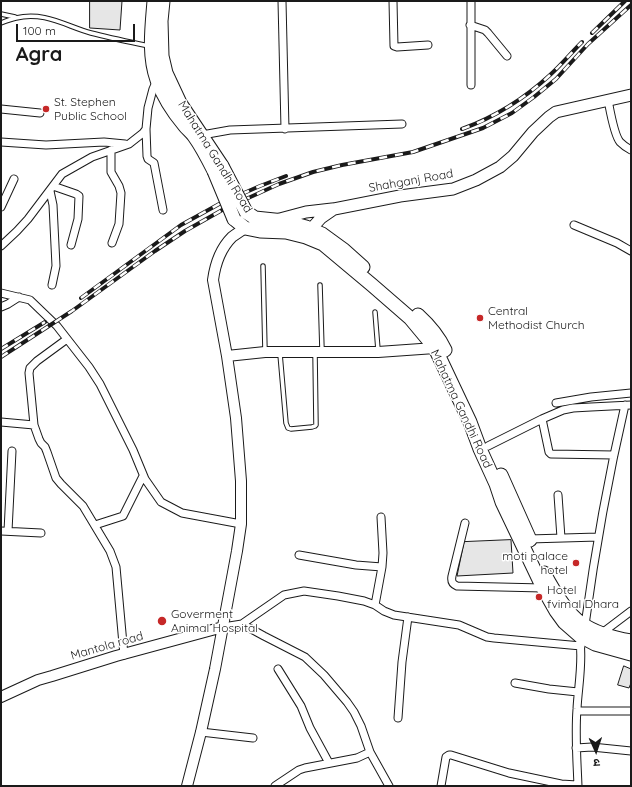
<!DOCTYPE html>
<html>
<head>
<meta charset="utf-8">
<style>
  body { margin:0 }
  #map { position:relative; width:632px; height:787px; overflow:hidden; background:#fff; font-family:Quicksand,"Noto Sans Devanagari",sans-serif }
  canvas { display:block }
  .frame { position:absolute; inset:0; border:2px solid #1a1a1a; pointer-events:none }
  .north { position:absolute; left:576px; top:731px; width:40px; height:40px; -webkit-text-stroke:3px #fff; paint-order:stroke; rotate:177deg; font-size:11px; font-weight:700; line-height:16px; text-align:center; color:#1a1a1a }
  .north::after { content:''; display:block; margin:auto; width:14px; height:18px; background:#1a1a1a; clip-path:polygon(50% 0,100% 100%,50% 72%,0 100%) }
  .scale { position:absolute; left:16px; top:24px; width:119px; height:18px; box-sizing:border-box; border:2px solid #1a1a1a; border-top:0; padding-left:5px; font-size:12px; line-height:14px; white-space:nowrap; color:#1a1a1a; -webkit-text-stroke:3px #fff; paint-order:stroke }
</style>
</head>
<body>
<div id="map">
<canvas width="632" height="787"></canvas>
<div class="frame"></div>
<div class="north">उ</div>
<div class="scale">100 m</div>
</div>
<script>
const c = document.querySelector('canvas').getContext('2d');
c.lineJoin = 'round';
function paint(path, color) { c.fillStyle = color; c.fill(path, 'evenodd'); }
function strokePath(path, color, width, dash) { c.strokeStyle = color; c.lineWidth = width; c.lineCap = dash ? 'butt' : 'round'; c.setLineDash(dash || []); c.stroke(path); }
function write(font, color, halo, rows, align = 'center') {
  c.font = font + ' Quicksand,sans-serif'; c.lineWidth = 3; c.setLineDash([]); c.textBaseline = 'middle'; c.strokeStyle = halo; c.fillStyle = color; for (const [text, x, y, turn = 0] of rows) {
    c.save(); c.translate(x, y); c.rotate((+turn || 0) * Math.PI / 180); c.textAlign = isNaN(turn) ? turn : align; if (halo) c.strokeText(text, 0, 0); c.fillText(text, 0, 0); c.restore();
  }
}
const building = new Path2D(`
  M90 1H122L120 30 90 28Z
  M511 540 513 573 457 576 464 542Z
  M624 666 631 669V683L629 688 618 685Z`);
paint(building, '#e6e6e6');
strokePath(building, '#1a1a1a', 1);
const lane = new Path2D(`
  M1 14 15 17
  M1 23C6 21 11 19 16 18 44 11 66 26 91 33 110 38 130 42 149 46
  M263 266 265 351
  M320 285 322 350
  M375 312 378 350
  M280 354 286 423 288 428 291 429 312 427 315 426 316 425 315 353`);
const street = new Path2D(`
  M282 1 285 129
  M393 1 394 46 397 47 428 45
  M471 1V85
  M470 25 485 30 488 33 507 56
  M608 100C610 110 614 135 620 142 623 145 627 148 631 150
  M1 109 40 113
  M146 129 147 156 148 159 154 163 163 210
  M202 135 230 130 402 124
  M1 142 46 145 104 142 125 144
  M111 150V172L119 186 121 193 119 224 112 243
  M53 186 76 194 79 196 78 219 71 245
  M50 191 53 205 56 266 52 285
  M1 207 14 179
  M574 225 617 243 631 251
  M1 246 17 231 28 219 62 174 92 157 129 144 143 133 146 129 148 108 153 89 157 80
  M1 293 30 300 57 326 89 367 100 384 133 450 145 479 161 502 182 513 241 524
  M1 307 8 304 19 297
  M67 339 37 361 30 368 29 373 34 425 39 439 41 443 45 447 47 452 56 478 61 484 83 506 110 551 116 567 124 655
  M556 403 591 397 631 393
  M542 419 549 452 551 454 614 455
  M1 422 34 425
  M488 446 542 419 563 410 573 408 591 407 631 405
  M558 495 561 538
  M465 523 452 576C451 581 452 584 457 586L543 588
  M95 525 123 516 143 476
  M1 531 41 533
  M8 531 12 451
  M529 539 598 537
  M299 555 356 565 382 567
  M375 605 382 567 383 553 381 517
  M242 624 264 636 305 657 324 675 347 702 354 712 361 726 370 752 389 786
  M585 625C595 551 608 478 625 405
  M223 627 242 624 284 595 304 591 338 596 364 601 375 605 384 611 394 615 459 625 487 637 494 638 581 646
  M602 633 631 611
  M278 669 301 706 310 728 329 763
  M515 683 549 689 578 692
  M577 711H631
  M398 718 402 662 408 617
  M201 732 253 738
  M576 748 592 747 631 751
  M561 784 577 785
  M275 786 299 770 305 768 357 758 370 752
  M441 786 446 757 449 755H451L509 773 561 784V786
  M578 786C577 760 575 735 577 709 578 688 583 663 580 642`);
const secondary = new Path2D(`
  M227 356 265 352H378L435 348
  M1 697 38 680 52 676 116 656 223 627
  M187 786 201 732 215 669 237 551 241 524V481L236 418 227 356 213 280C215 265 221 248 232 237 236 234 241 231 245 228`);
const primary = new Path2D(`
  M276 220 306 212 332 209
  M307 235 311 229 321 218 334 209 400 196 453 189 476 180 500 167 513 156 533 132 549 117 556 112 631 95`);
const highway = new Path2D(`
  M154 1C152 27 148 55 157 80 163 96 173 112 184 125 187 129 191 132 194 136 202 147 208 159 214 171
  M163 1 161 21 162 56 166 73 180 103 222 166
  M246 212 255 218 284 221 306 227 322 234 344 250 363 267
  M234 219 245 228 260 231 286 232 306 237 323 244 372 285 410 318 435 348 470 422 480 449 496 484 502 502 543 588 556 611 564 622 580 636 595 644 631 654
  M418 315C429 325 439 337 445 350
  M501 475 530 540
  M544 573C552 588 567 613 581 623 595 633 614 638 631 641`);
strokePath(lane, '#1a1a1a', 5.5);
strokePath(street, '#1a1a1a', 9);
strokePath(secondary, '#1a1a1a', 12);
strokePath(primary, '#1a1a1a', 13);
strokePath(highway, '#1a1a1a', 15);
strokePath(lane, '#fff', 3.5);
strokePath(street, '#fff', 7);
strokePath(secondary, '#fff', 10);
strokePath(primary, '#fff', 11);
strokePath(highway, '#fff', 13);
const rail = new Path2D(`
  M592 33 625 1
  M462 129C495 117 524 99 550 75 561 65 571 53 582 42
  M81 298 181 225 221 203 260 186 286 176
  M1 349 45 322
  M1 357 72 311 155 251 185 231 224 209 279 184 313 172 342 165 413 152 483 128 512 113 534 97 556 79 588 44 631 5`);
strokePath(rail, '#1a1a1a', 4);
strokePath(rail, '#fff', 2.5, [8]);
const highwayBridge = new Path2D(`
  M222 166 246 212
  M214 171 234 219`);
strokePath(highwayBridge, '#1a1a1a', 15, []);
strokePath(highwayBridge, '#fff', 13);
for (const [x, y, r, color] of [
  [46,109,4,"#c62828"],
  [480,318,4,"#c62828"],
  [576,563,4,"#c62828"],
  [539,597,4,"#c62828"],
  [162,621,5,"#c62828"]
]) { const dot = new Path2D(); dot.arc(x, y, r, 0, 2 * Math.PI); c.fillStyle = color; c.fill(dot); strokePath(dot, '#fff', 1.5); }
write('12px', '#1a1a1a', '#fff', [
  ["St. Stephen",54,102],
  ["Public School",54,116],
  ["Central",488,311],
  ["Methodist Church",488,325],
  ["moti palace",568,556,"right"],
  ["hotel",568,570,"right"],
  ["Hotel",547,590],
  ["fvimal Dhara",547,604],
  ["Goverment",171,614],
  ["Animal Hospital",171,628]
], 'left');
write('12px', '#1a1a1a', '#fff', [
  ["Mahatma Gandhi Road",215,157,58],
  ["Shahganj Road",411,181,-10],
  ["Mahatma Gandhi Road",461,409,65],
  ["Mantola road",107,646,-16]
]);
write('bold 20px', '#1a1a1a', '#fff', [
  ["Agra",39,55]
]);
</script>
</body>
</html>
